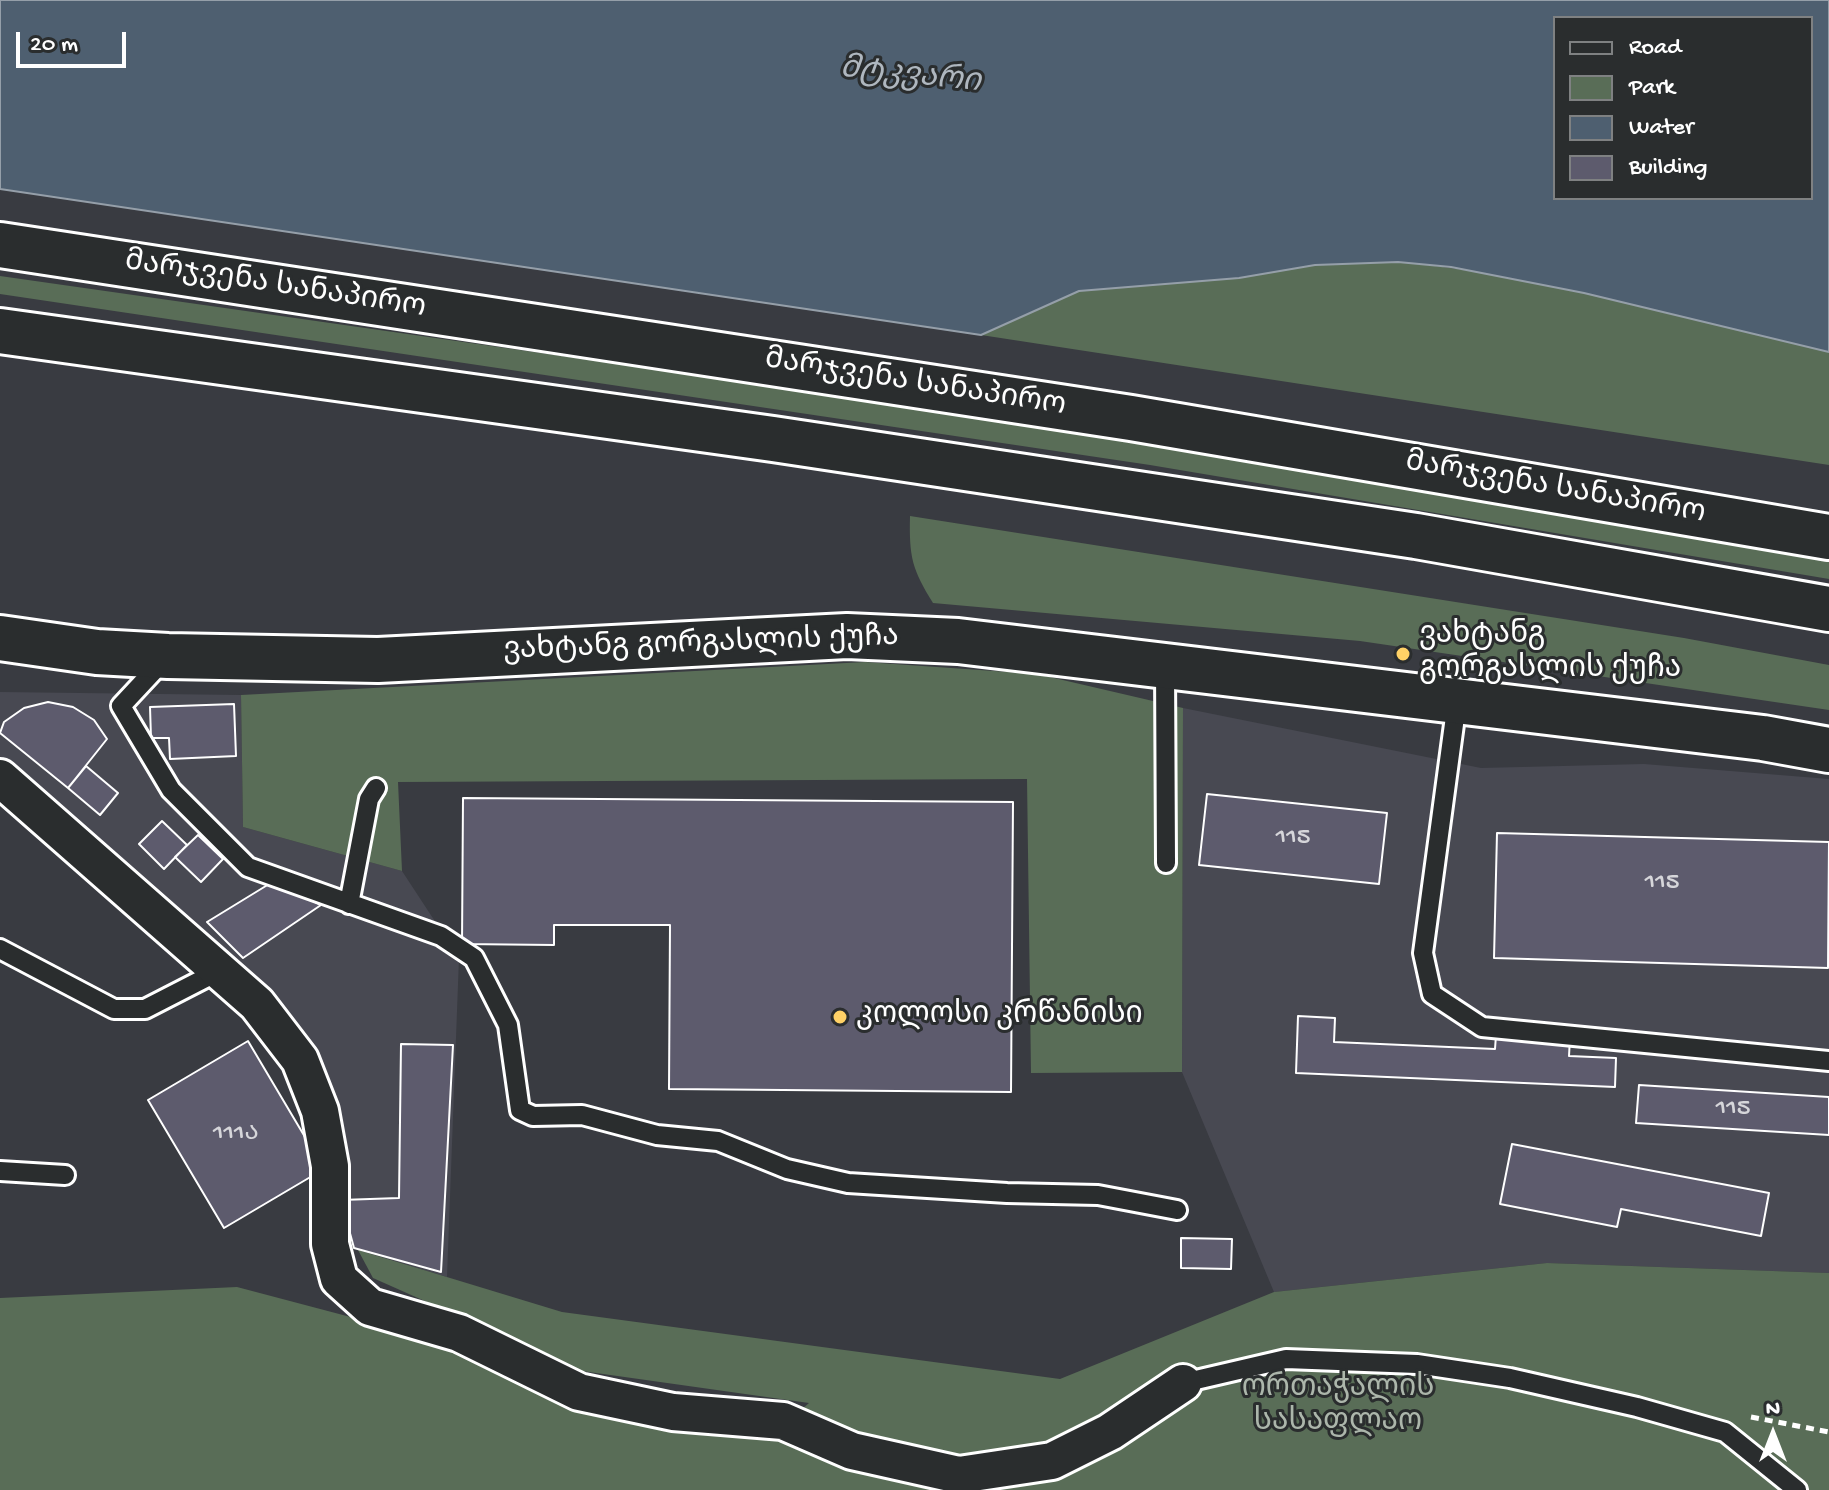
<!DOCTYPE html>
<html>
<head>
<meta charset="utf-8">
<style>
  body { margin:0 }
  #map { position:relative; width:1829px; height:1490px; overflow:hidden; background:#393b41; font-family:"Gochi Hand",sans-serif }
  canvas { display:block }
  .legend { position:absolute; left:1553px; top:16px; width:260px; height:184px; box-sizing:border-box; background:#2a2d2e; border:2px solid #7f8182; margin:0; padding:10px 14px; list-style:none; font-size:24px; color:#fff }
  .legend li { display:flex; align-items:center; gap:16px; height:40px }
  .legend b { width:40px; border:2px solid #7f8182 }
  .north { position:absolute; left:1733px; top:1394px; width:80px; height:80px; -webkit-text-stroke:6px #2a2d2e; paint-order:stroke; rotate:0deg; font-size:22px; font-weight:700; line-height:32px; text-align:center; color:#fff }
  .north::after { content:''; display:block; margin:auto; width:28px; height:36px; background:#fff; clip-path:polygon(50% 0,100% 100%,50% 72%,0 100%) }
  .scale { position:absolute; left:16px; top:32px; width:110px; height:36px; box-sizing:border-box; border:4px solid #fff; border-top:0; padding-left:10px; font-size:24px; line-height:28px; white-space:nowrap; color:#fff; -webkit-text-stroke:6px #2a2d2e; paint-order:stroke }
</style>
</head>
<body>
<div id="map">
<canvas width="1829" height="1490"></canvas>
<ul class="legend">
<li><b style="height:10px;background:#2a2d2e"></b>Road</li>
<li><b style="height:22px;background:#596d57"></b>Park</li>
<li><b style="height:22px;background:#4e5f70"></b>Water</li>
<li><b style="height:22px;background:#5d5b6d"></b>Building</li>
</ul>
<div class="north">N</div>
<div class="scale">20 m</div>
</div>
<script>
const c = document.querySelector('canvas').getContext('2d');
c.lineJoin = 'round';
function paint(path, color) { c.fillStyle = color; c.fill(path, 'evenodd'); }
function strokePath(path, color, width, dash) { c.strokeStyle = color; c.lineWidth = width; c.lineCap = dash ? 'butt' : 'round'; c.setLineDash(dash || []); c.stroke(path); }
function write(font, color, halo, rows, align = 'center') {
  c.font = font + ' "Gochi Hand","Noto Sans Georgian",sans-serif'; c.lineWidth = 6; c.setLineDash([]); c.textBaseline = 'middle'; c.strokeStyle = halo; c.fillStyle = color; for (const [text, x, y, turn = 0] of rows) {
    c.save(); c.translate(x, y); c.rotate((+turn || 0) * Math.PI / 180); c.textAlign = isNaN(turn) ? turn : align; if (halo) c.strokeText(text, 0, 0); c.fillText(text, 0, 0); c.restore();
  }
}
paint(new Path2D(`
  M0 692 241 695 243 827 402 871 459 958 447 1277 358 1250 345 1199 343 1143 324 1068 252 982 0 758Z
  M1183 708 1481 768 1644 764 1829 779V1273L1547 1263 1274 1292 1182 1072Z`), '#484952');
paint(new Path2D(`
  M1398 262C1544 275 1687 318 1829 352V465L981 335 1079 291 1239 278 1315 265Z
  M0 276 1152 440 1829 560V579L1150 465 0 294Z
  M910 516 1684 638 1829 665V710L1360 641 933 603C912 569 909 557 910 516Z
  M865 662 1037 674 1183 708 1182 1072 1031 1073 1027 779 398 782 402 871 243 827 241 695Z
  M358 1250 562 1312 1060 1379 1274 1292 1547 1263 1829 1273V1490H0V1298L237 1287 778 1430 809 1403 582 1371 373 1278Z`), '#596d57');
const water = new Path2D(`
  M0 0H1829V352L1584 293 1451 267 1398 262 1315 265 1239 278 1079 291 981 335 0 189ZM1555 18H1811V198H1555Z`);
paint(water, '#4e5f70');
strokePath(water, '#959fa9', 2);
const building = new Path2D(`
  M48 702 73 707 94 720 107 739 68 788 0 733 4 722 24 708Z
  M234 704 236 756 170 759 169 738H151L150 707Z
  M86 766 118 793 100 815 68 788Z
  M1207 794 1387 813 1379 884 1199 865Z
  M463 798 1013 802 1011 1092 669 1089 670 925H554V945L462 944Z
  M162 821 187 845 164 869 139 844Z
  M1497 833 1829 842 1828 968 1494 958Z
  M198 835 223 859 201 882 175 857Z
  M274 881 321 905 243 958 207 922Z
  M1298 1016 1335 1018 1334 1042 1495 1049 1496 1035 1570 1038 1569 1056 1616 1058 1615 1087 1296 1073Z
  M248 1041 324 1169 224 1228 148 1100Z
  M401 1044 453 1045 441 1272 354 1248 341 1200 399 1198Z
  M1639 1085 1829 1097V1135L1636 1123Z
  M1512 1144 1769 1193 1761 1236 1621 1209 1617 1227 1500 1204Z
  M1181 1238 1232 1239 1231 1269 1181 1268Z`);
paint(building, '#5d5b6d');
strokePath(building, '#fff', 2);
const lane = new Path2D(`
  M163 661 121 706 171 790 248 867 441 936 474 958 508 1025 520 1110 533 1116 582 1115 657 1135 718 1141 787 1169 848 1183 1007 1193 1098 1195 1177 1210
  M1165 665 1166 863
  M1457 702 1423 953 1432 994 1482 1027 1829 1061
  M349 904 369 799 376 788
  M0 949 114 1009H145L219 971
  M0 1171 65 1175
  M1183 1383 1286 1359 1417 1364 1510 1378 1637 1407 1725 1432 1797 1490`);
const street = new Path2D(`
  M0 778 257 1004 300 1060 320 1111 330 1166V1244L339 1279 370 1307 459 1333 579 1392 673 1412 783 1421 852 1451 959 1475 1052 1461 1110 1432 1183 1383`);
const secondary = new Path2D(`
  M0 638 97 652 168 656 378 660 847 636 958 641 1763 738 1829 750`);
const highway = new Path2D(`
  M0 245 1131 418 1829 537
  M0 331 773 439 1416 536 1829 609`);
strokePath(lane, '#fff', 24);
strokePath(street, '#fff', 42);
strokePath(secondary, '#fff', 50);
strokePath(highway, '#fff', 50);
strokePath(new Path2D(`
  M1751 1417 1829 1432`), '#fff', 5, [8, 6]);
strokePath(lane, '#2a2d2e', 18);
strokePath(street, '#2a2d2e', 36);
strokePath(secondary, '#2a2d2e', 44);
strokePath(highway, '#2a2d2e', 44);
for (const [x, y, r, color] of [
  [1403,654,8,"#ffd166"],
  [840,1017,8,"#ffd166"]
]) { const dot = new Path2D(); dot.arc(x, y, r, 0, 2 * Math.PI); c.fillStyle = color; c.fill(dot); strokePath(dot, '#2a2d2e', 3); }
write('26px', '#d6d6da', null, [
  ["115",1293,839],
  ["115",1662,884],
  ["115",1733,1110],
  ["111ა",236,1135]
]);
write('30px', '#fff', '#2a2d2e', [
  ["მარჯვენა სანაპირო",275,287,9],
  ["მარჯვენა სანაპირო",915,385,9],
  ["მარჯვენა სანაპირო",1555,490,10],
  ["ვახტანგ გორგასლის ქუჩა",701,646,-2]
]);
write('30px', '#fff', '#2a2d2e', [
  ["ვახტანგ",1419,637],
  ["გორგასლის ქუჩა",1419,671],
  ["კოლოსი კრწანისი",856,1017]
], 'left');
write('30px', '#acb6ab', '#2a2d2e', [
  ["ორთაჭალის",1338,1390],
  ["სასაფლაო",1338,1424]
]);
write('italic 32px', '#afb7bf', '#2a2d2e', [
  ["მტკვარი",910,78,6]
]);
</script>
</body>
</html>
